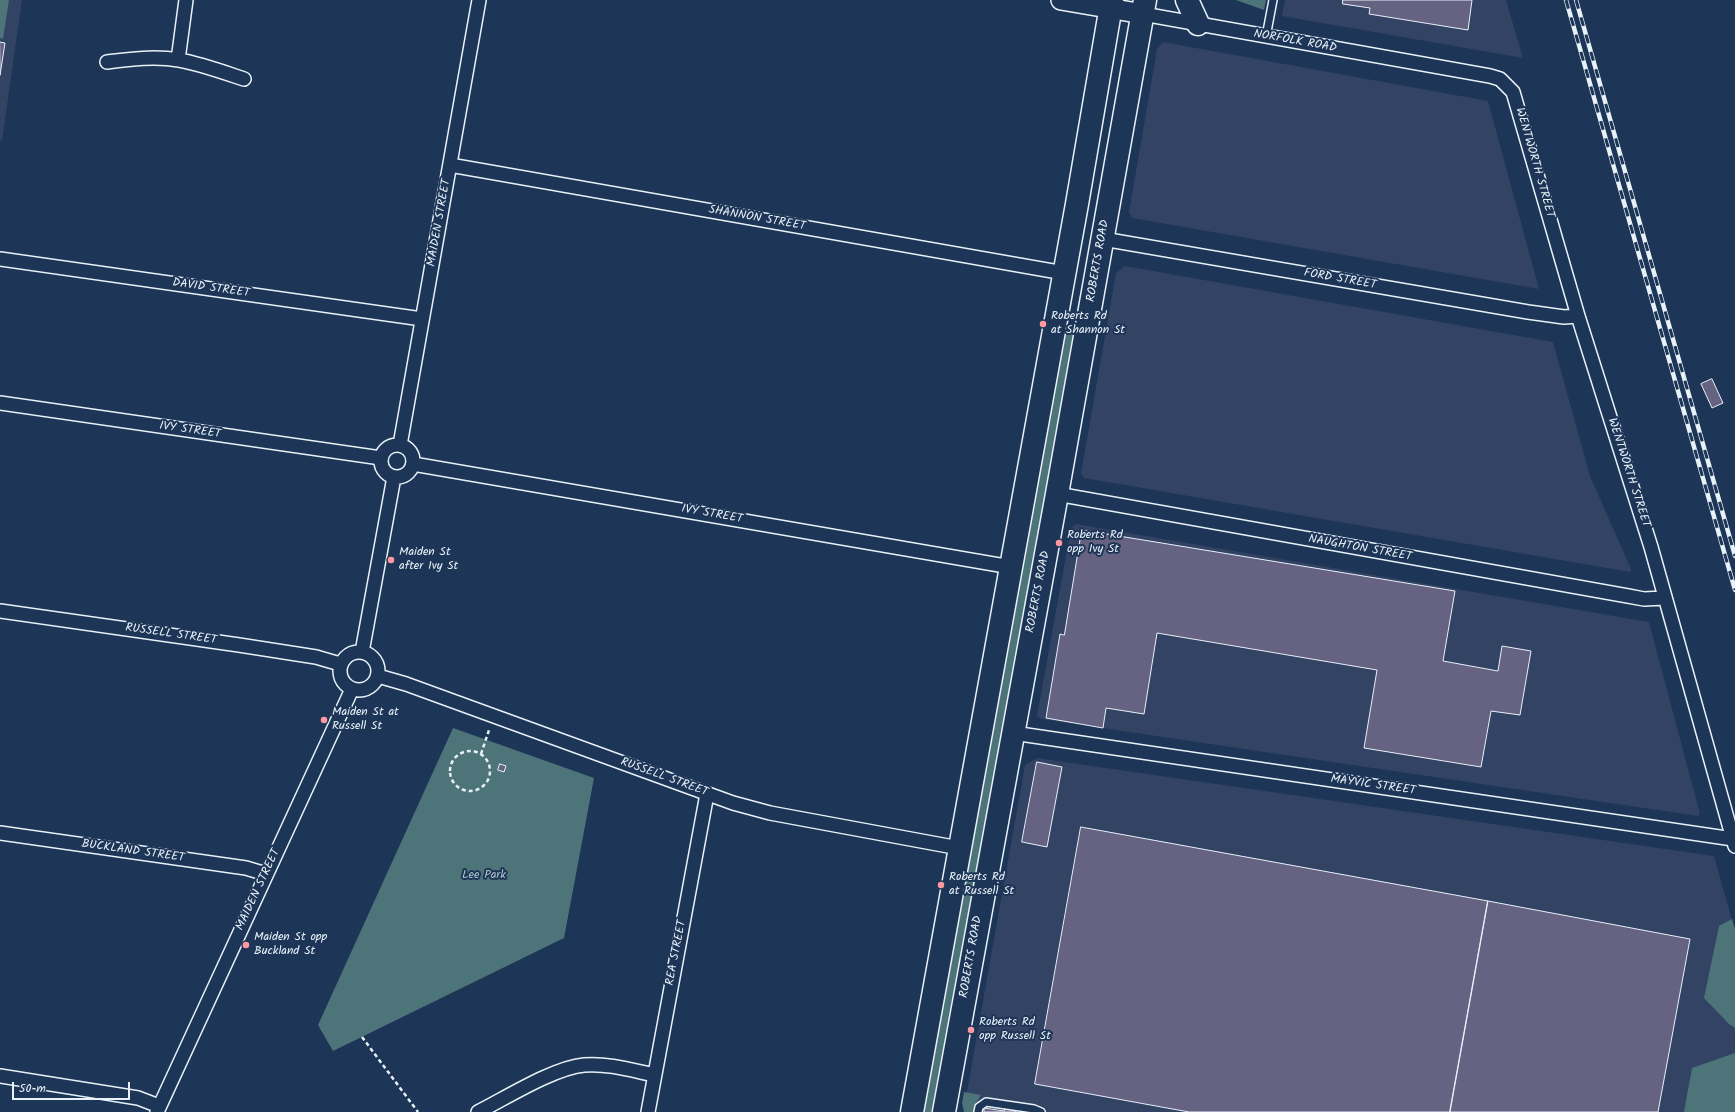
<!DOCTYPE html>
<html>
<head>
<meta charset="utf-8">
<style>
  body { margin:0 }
  #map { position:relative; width:1735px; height:1112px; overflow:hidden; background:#1d3557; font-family:Kalam,sans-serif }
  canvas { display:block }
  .scale { position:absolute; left:12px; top:1082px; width:118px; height:18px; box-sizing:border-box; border:2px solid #e8f1f8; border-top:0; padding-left:5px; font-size:12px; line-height:14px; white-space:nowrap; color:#e8f1f8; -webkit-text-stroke:3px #1d3557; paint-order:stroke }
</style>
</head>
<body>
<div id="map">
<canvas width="1735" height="1112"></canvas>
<div class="scale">50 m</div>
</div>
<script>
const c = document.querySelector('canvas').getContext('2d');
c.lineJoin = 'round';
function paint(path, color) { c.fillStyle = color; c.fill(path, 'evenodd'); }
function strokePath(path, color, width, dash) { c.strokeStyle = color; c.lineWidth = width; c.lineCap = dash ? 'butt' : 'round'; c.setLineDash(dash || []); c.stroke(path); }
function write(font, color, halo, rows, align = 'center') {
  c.font = font + ' Kalam,sans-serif'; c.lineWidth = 4; c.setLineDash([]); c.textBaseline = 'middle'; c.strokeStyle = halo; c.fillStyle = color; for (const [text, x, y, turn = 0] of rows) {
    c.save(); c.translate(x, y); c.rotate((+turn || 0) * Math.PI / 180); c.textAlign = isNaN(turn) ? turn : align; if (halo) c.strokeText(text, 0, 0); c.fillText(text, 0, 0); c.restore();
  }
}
paint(new Path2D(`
  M0 0H22L2 141 0 140Z
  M1285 0H1506L1523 58 1282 16Z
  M1163 42 1488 101 1539 289 1132 218 1129 212 1157 49Z
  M1125 266 1553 342 1590 476 1631 569 1630 572 1084 478 1081 473 1116 273Z
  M1076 524 1649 622 1700 814 1698 816 1041 719 1037 716 1071 528Z
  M1037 758 1714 856 1735 931V1112H967L964 1108 1025 765Z`), '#334364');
paint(new Path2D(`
  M0 0H9L3 39 0 38Z
  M1236 0H1266L1264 10Z
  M1065 331 1075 333 932 1112H922Z
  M453 728 594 778 564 938 333 1051 318 1025Z
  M1732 919 1735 929V1028L1729 1024 1704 998 1719 926Z
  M1735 1053V1112H1684L1692 1068Z
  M964 1092 981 1095 976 1103 973 1112H964L962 1103Z`), '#4d7478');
const building = new Path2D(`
  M1343 0H1472L1468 30 1369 14 1370 8 1343 4Z
  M0 42 5 43 0 75Z
  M1712 379 1723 403 1712 408 1701 384Z
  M1082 530 1455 591 1443 661 1498 671 1502 646 1531 651 1520 715 1491 711 1481 767 1364 748 1377 670 1157 633 1144 714 1106 708 1103 728 1046 718 1060 634 1064 635Z
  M1037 762 1062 767 1047 847 1022 842Z
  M500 764 506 766 504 772 498 770Z
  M1081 827 1488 901 1450 1112H1189L1035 1084Z
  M1488 901 1690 939 1658 1112H1450Z
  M1005 1105 1016 1107V1112H984V1108L1004 1111Z`);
paint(building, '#666382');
strokePath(building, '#e8f1f8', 1);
const lane = new Path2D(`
  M1266 37 1273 0
  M978 1112 979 1107 986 1102 1034 1109 1041 1112`);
const street = new Path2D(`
  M1143 14 1490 76 1500 79 1513 92 1578 316 1651 547 1735 846
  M178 60 186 0
  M107 62C131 59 155 56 179 60 201 64 223 72 244 79
  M450 165 1064 273
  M1103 239 1528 312 1564 317 1578 316
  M0 259 422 319
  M0 403 381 458
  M381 461a16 16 0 1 1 32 0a16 16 0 1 1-32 0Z
  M400 445 479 0
  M413 464 1011 567
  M1057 494 1628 596 1644 599 1664 598
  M0 611 239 645 316 657 340 664
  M340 671a19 19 0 1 1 38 0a19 19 0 1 1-38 0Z
  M362 652 394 477
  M378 676 406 684 733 803 770 813 959 848
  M1013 733 1733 839
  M0 833 246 868 266 874
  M0 1076 138 1098 159 1106
  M157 1112 352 689
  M478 1112C506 1098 553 1068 584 1065 607 1063 631 1070 654 1075
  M648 1112 707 794`);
const secondary = new Path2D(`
  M1061 0 1143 14`);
const highway = new Path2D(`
  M1187 0 1198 24
  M912 1112 1077 204 1112 0
  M944 1112 1057 494 1145 0`);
strokePath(lane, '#e8f1f8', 10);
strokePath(street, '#e8f1f8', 16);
strokePath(secondary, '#e8f1f8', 22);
strokePath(highway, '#e8f1f8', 25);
strokePath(new Path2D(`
  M450 771a20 20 0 1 1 40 0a20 20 0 1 1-40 0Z
  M481 754 489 730
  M362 1037 418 1112`), '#e8f1f8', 2.5, [4, 3]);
strokePath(lane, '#1d3557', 7);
strokePath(street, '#1d3557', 13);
strokePath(secondary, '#1d3557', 19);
strokePath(highway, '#1d3557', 22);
const rail = new Path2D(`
  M1566 0 1735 590
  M1576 0 1735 556`);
strokePath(rail, '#e8f1f8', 4.5);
strokePath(rail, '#1d3557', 3, [9]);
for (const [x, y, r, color] of [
  [1043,324,4,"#ff9aa2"],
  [1059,543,4,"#ff9aa2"],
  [391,560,4,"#ff9aa2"],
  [324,720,4,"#ff9aa2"],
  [941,885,4,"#ff9aa2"],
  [246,945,4,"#ff9aa2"],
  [971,1030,4,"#ff9aa2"]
]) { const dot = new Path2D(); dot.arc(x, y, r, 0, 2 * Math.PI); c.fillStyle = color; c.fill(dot); strokePath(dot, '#1d3557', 1.5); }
write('12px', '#e8f1f8', '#1d3557', [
  ["NORFOLK ROAD",1295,42,10],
  ["WENTWORTH STREET",1534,163,74],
  ["SHANNON STREET",757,219,10],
  ["MAIDEN STREET",440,223,-80],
  ["ROBERTS ROAD",1099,261,-80],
  ["FORD STREET",1340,280,10],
  ["DAVID STREET",211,289,8],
  ["IVY STREET",190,431,8],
  ["WENTWORTH STREET",1628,473,72],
  ["IVY STREET",712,515,10],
  ["NAUGHTON STREET",1360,549,10],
  ["ROBERTS ROAD",1039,592,-79],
  ["RUSSELL STREET",171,635,8],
  ["RUSSELL STREET",664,778,20],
  ["MAYVIC STREET",1373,786,8],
  ["BUCKLAND STREET",133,852,8],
  ["MAIDEN STREET",259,890,-65],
  ["REA STREET",677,953,-79],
  ["ROBERTS ROAD",972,957,-80]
]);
write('12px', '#e8f1f8', '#1d3557', [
  ["Roberts Rd",1051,317],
  ["at Shannon St",1051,331],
  ["Roberts Rd",1067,536],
  ["opp Ivy St",1067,550],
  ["Maiden St",399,553],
  ["after Ivy St",399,567],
  ["Maiden St at",332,713],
  ["Russell St",332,727],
  ["Roberts Rd",949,878],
  ["at Russell St",949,892],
  ["Maiden St opp",254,938],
  ["Buckland St",254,952],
  ["Roberts Rd",979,1023],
  ["opp Russell St",979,1037]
], 'left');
write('12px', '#b2c5cb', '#1d3557', [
  ["Lee Park",484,876]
]);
</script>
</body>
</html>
